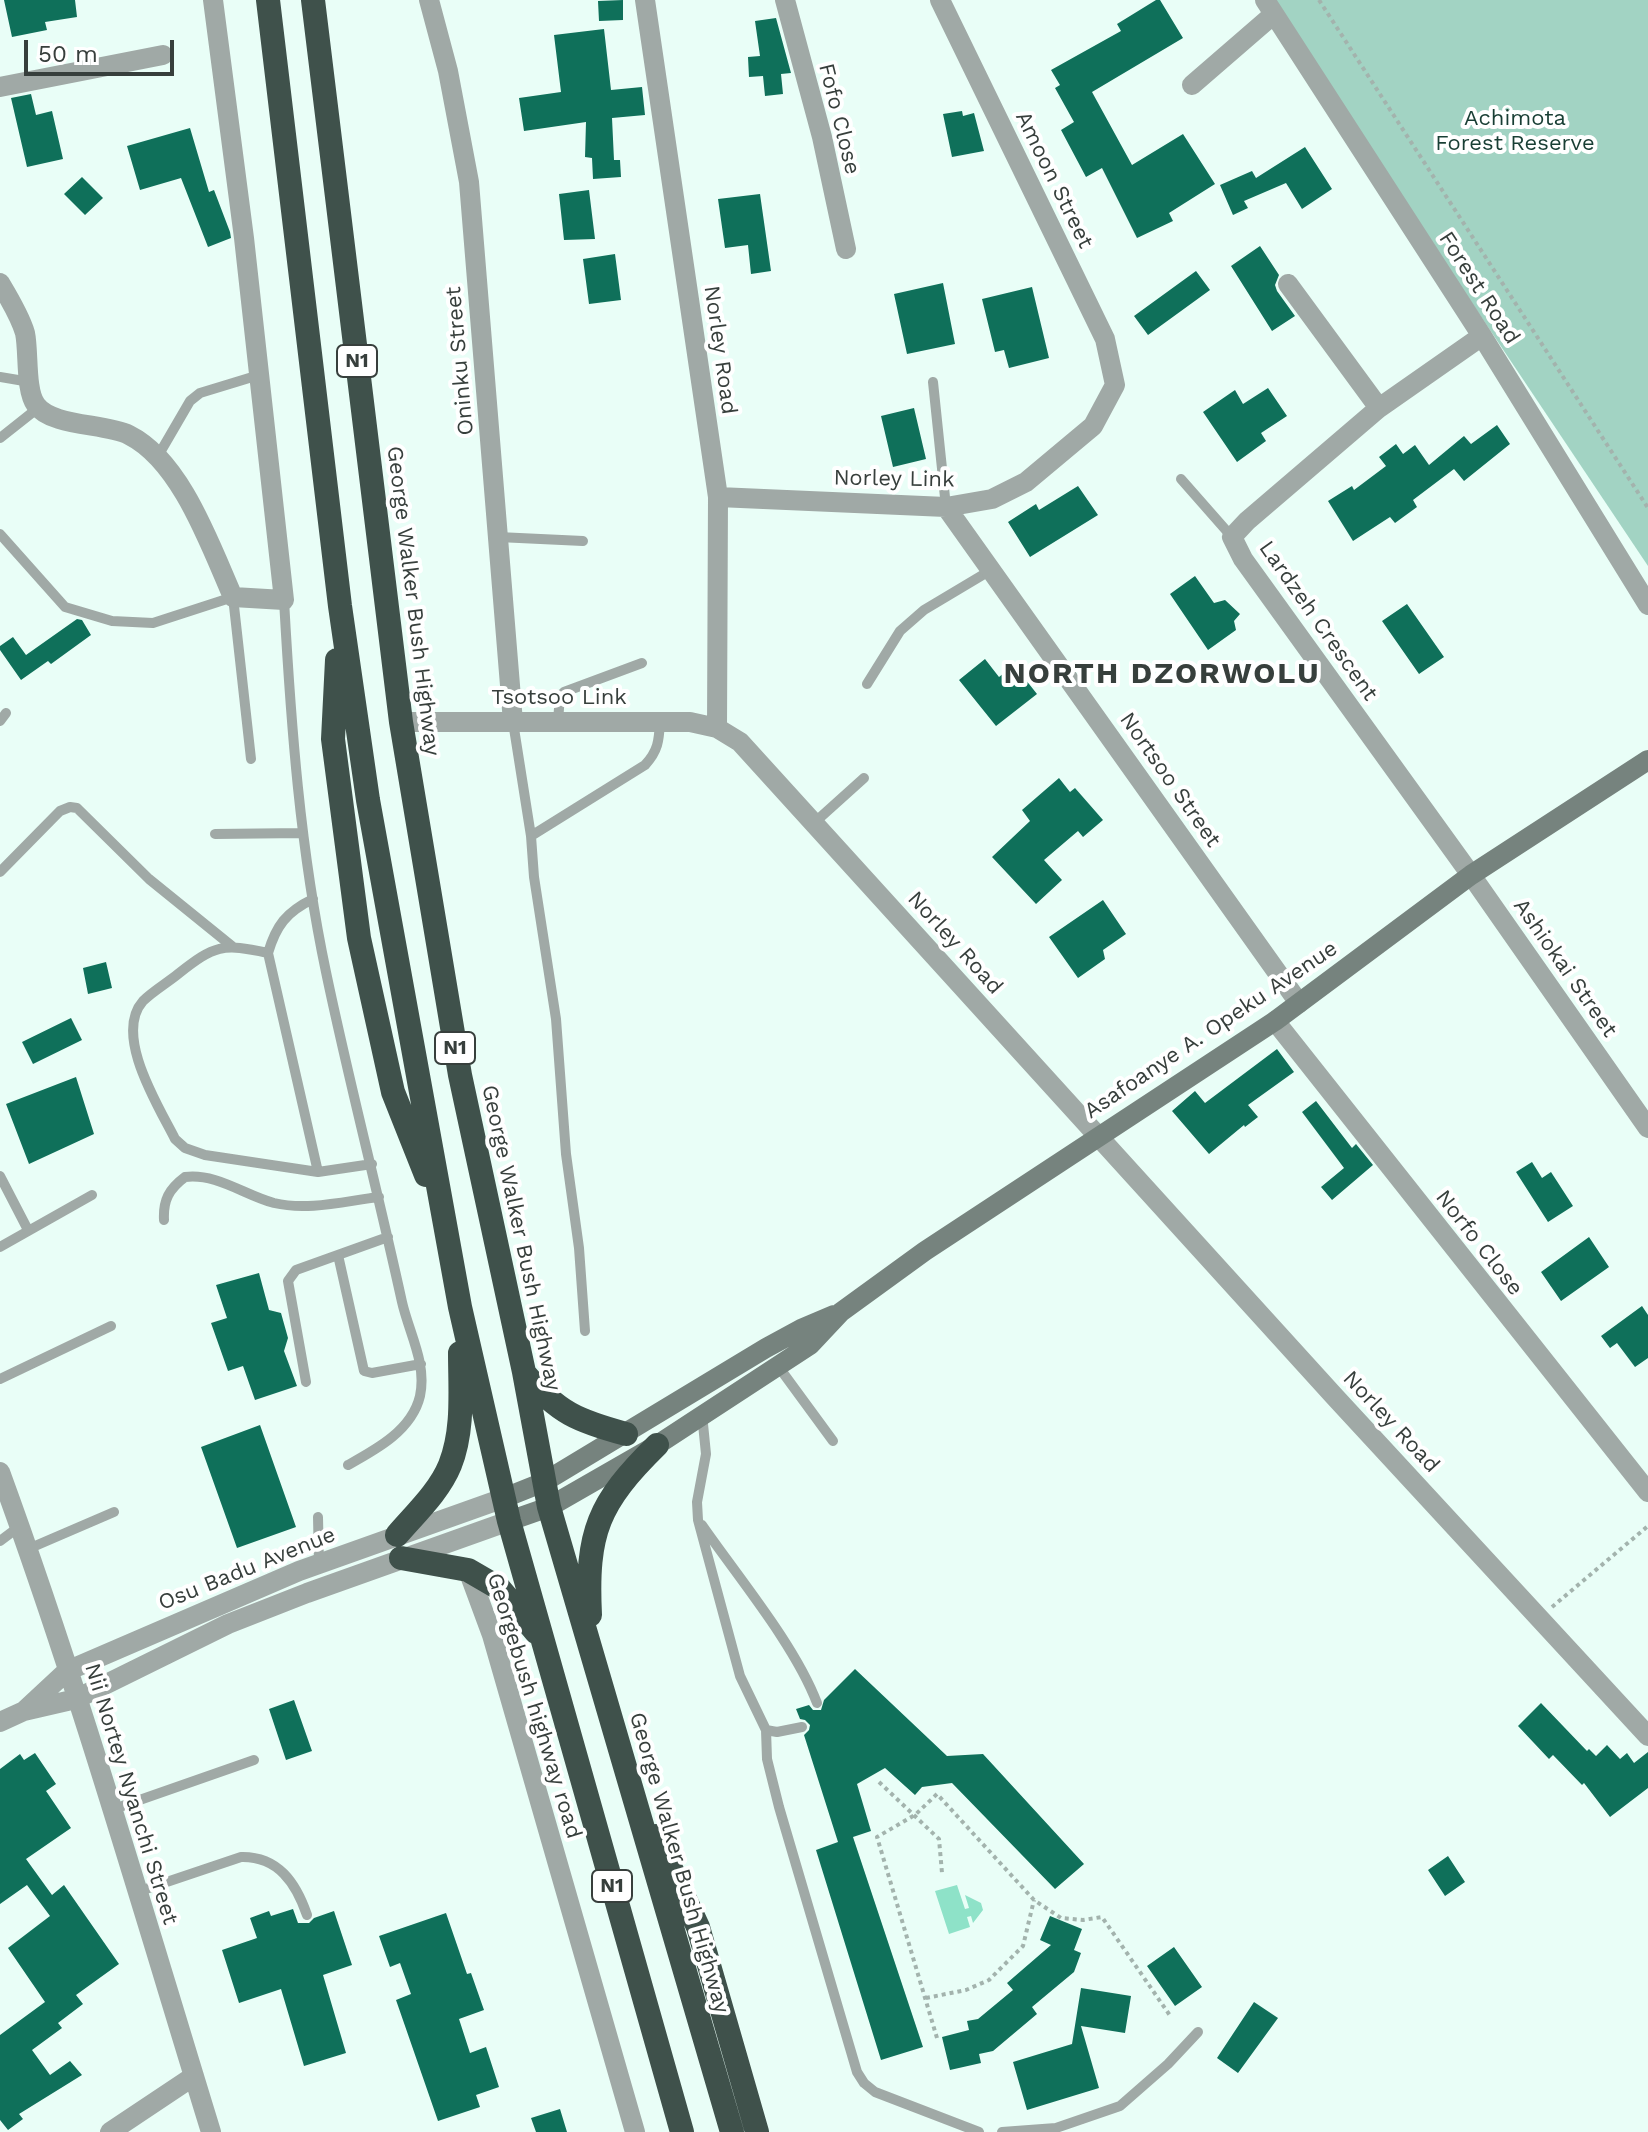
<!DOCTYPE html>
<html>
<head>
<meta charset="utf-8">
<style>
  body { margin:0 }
  #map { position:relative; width:1648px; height:2132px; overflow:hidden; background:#e9fef7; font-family:"Work Sans",sans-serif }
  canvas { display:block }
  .scale { position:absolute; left:24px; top:40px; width:150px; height:36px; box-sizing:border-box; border:4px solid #373f3c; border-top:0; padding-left:10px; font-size:24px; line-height:28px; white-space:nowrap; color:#373f3c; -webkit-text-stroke:6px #fff; paint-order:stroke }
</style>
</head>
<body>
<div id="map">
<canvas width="1648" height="2132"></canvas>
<div class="scale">50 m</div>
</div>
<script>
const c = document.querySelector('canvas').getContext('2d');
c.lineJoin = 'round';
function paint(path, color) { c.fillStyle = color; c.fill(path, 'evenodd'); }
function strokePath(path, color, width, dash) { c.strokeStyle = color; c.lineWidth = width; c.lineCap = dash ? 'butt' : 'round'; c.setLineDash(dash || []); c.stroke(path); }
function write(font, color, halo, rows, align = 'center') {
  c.font = font + ' "Work Sans",sans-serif'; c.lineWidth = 8; c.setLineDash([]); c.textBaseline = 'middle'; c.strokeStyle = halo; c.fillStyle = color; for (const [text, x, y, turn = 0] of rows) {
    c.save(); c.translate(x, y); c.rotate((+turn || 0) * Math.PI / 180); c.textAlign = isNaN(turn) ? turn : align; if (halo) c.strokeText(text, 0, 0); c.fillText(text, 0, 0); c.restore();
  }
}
paint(new Path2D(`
  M1269 0H1648V566Z`), '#a2d3c3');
paint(new Path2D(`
  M957 1885 965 1909 969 1908 965 1895 981 1903 983 1910 973 1923 971 1916 967 1917 970 1927 949 1934 935 1891Z`), '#8ee2c8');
paint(new Path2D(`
  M4 0H75L77 17 45 22 47 30 12 37Z
  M623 0V20L599 21 598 1Z
  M1156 0H1160L1183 38 1092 92 1132 165 1183 134 1215 184 1169 213 1173 221 1137 238 1102 168 1086 177 1061 130 1074 122 1055 88 1060 85 1051 70 1121 31 1117 24Z
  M776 18 791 73 781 74 783 94 765 96 763 76 749 77 748 57 760 56 755 21Z
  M604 29 611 90 642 87 645 115 612 118 614 160H620L621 177 593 179 592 158 585 157 586 122 524 131 519 98 561 92 554 35Z
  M31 94 36 115 52 111 63 159 27 167 11 98Z
  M962 111 963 116 974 113 984 151 952 157 943 114Z
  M190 128 209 192 214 190 230 232 231 238 208 247 181 178 140 190 127 146Z
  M1305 147 1332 189 1302 209 1286 183 1244 201 1248 208 1233 215 1220 185 1252 171 1256 178Z
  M82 177 103 198 85 215 64 194Z
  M589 190 595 239 564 240 559 194Z
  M760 194 771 271 751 274 748 245 725 248 718 199Z
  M1260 246 1279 275 1275 285 1277 291 1295 316 1272 331 1231 266Z
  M615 254 621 300 589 304 583 259Z
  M1196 271 1210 290 1148 335 1134 316Z
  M943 283 955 344 907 354 894 294Z
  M1032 287 1049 358 1009 368 1004 350 995 352 982 299Z
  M1268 388 1287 416 1261 433 1266 441 1237 462 1203 412 1235 390 1243 404Z
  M914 408 926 459 893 467 881 416Z
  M1497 425 1510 444 1464 481 1454 469 1413 500 1417 507 1395 523 1390 517 1353 541 1328 501 1352 486 1354 490 1386 466 1379 457 1396 444 1403 454 1415 445 1429 465 1464 436 1471 444Z
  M1078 486 1098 515 1030 557 1008 522 1036 504 1039 510Z
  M1195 576 1214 603 1225 600 1240 614 1234 621 1236 630 1208 650 1170 594Z
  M1407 604 1444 657 1419 674 1382 621Z
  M77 619 82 620 91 635 51 664 48 661 21 680 0 650V646L13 637 26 655Z
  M985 659 999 677 1014 665 1037 694 996 726 959 680Z
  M1059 778 1070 792 1075 788 1103 820 1083 837 1078 831 1044 860 1062 880 1036 904 992 857 1030 821 1022 810Z
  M1103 900 1126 934 1103 950 1105 959 1078 978 1049 937Z
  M106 962 112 988 88 994 83 968Z
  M71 1018 82 1040 33 1064 22 1042Z
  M1277 1049 1294 1072 1248 1105 1258 1117 1245 1127 1244 1125 1209 1154 1172 1111 1195 1091 1205 1103Z
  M76 1077 94 1134 29 1164 6 1104Z
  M1316 1101 1352 1148 1356 1144 1373 1165 1332 1200 1321 1187 1344 1168 1302 1112Z
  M1532 1162 1542 1178 1551 1172 1573 1206 1548 1222 1516 1172Z
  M1589 1237 1609 1267 1561 1301 1541 1272Z
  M259 1273 269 1310 281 1313 288 1338 284 1351 297 1386 255 1400 243 1366 228 1371 211 1323 227 1318 216 1285Z
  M1642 1306 1648 1315V1358L1635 1367 1617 1343 1610 1348 1601 1336Z
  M260 1425 296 1527 237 1548 201 1447Z
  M855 1669 947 1756 983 1754 1084 1864 1055 1889 952 1783 922 1787 915 1795 885 1768 857 1784 871 1831 853 1837 923 2047 881 2060 816 1850 838 1842 804 1735 809 1730 810 1725 805 1720 800 1719 796 1709 809 1705 813 1710H821L824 1700Z
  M294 1700 312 1751 286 1760 269 1709Z
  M1541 1703 1587 1751 1589 1749 1596 1756 1607 1745 1620 1759 1627 1753 1634 1763 1648 1752V1788L1610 1817 1584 1783 1582 1785 1553 1755 1549 1759 1518 1726Z
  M35 1753 56 1784 46 1791 71 1828 26 1859 52 1895 64 1885 119 1964 76 1995 83 2004 58 2023 62 2028 32 2050 50 2075 70 2061 82 2075 19 2114 23 2119 8 2130 0 2120V2035L45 2002 8 1948 50 1916 27 1885 0 1904V1769L20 1754 24 1760Z
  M1448 1856 1465 1882 1445 1896 1428 1870Z
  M293 1909 298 1923H309L314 1918 334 1911 352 1965 323 1975 346 2053 304 2066 281 1989 239 2003 222 1950 257 1938 250 1918 269 1911 271 1916Z
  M446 1913 467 1974 471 1973 484 2010 459 2019 470 2053 486 2047 499 2087 476 2095 480 2107 438 2121 396 2000 411 1994 400 1963 390 1967 379 1936Z
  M1050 1916 1082 1929 1074 1950 1081 1953 1074 1972 1032 2007 1037 2014 993 2051 979 2054 981 2063 950 2070 942 2037 969 2030 967 2021 978 2019 1013 1990 1007 1983 1051 1945 1040 1940Z
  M1174 1947 1202 1987 1175 2006 1147 1966Z
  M1081 1988 1131 1996 1125 2033 1081 2026 1099 2088 1027 2110 1013 2062 1072 2044Z
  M1254 2002 1278 2018 1238 2073 1217 2058Z
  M560 2109 567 2132H536L531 2118Z`), '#0f705a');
strokePath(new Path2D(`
  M1319 0 1648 508
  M1552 1607 1648 1526
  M879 1782 939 1839 942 1873
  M926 1998 966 1990 989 1980 1023 1946 1034 1900
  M937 2038 877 1837 915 1815 937 1794 1034 1900 1061 1918 1083 1920 1102 1917 1171 2017`), '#a3b3ad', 4, [4, 4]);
strokePath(new Path2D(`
  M0 377 30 382
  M933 382 946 507
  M0 438 38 408
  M158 456 190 401 200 393 259 375
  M1181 479 1232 537
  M0 534 65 607 112 621 153 623 233 597 251 759
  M498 537 583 541
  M284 600C291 725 300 849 326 972 349 1082 378 1192 402 1302 409 1333 427 1363 420 1396 412 1430 377 1449 348 1465
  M867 684 900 631 924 610 991 570
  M0 721 6 713
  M558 721 560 696 564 692 642 663
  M513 722 531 836
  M814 823 864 778
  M215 834 303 833
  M0 872 60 811 70 807 77 808 149 879 233 947
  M313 899C286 912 276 926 268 953L318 1172
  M268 953C222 943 215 945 178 974 167 983 153 991 143 1001 113 1035 159 1107 175 1139L185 1148 205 1155 318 1172 372 1164
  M0 1176 28 1230
  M164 1220C163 1200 169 1189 185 1177 217 1173 244 1195 274 1203 308 1211 345 1201 379 1197
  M0 1247 92 1195
  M338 1255 364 1371 372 1373 421 1364
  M585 1331 579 1248 566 1154 556 1019 534 877 531 836 645 765C658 751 659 741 660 722
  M778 1366 833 1441
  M0 1379 111 1326
  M306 1382 288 1281 296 1270 388 1237
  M702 1414 706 1454 697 1502 698 1520 740 1676 766 1730 777 1732 802 1727
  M318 1517 319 1564
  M702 1525C738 1577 795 1645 817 1703
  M0 1541 20 1526
  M28 1549 114 1512
  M766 1730 767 1759 779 1807 857 2072 864 2083 875 2092 979 2132
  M111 1810 254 1760
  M137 1892 241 1857C278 1856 296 1883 307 1915
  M1002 2132 1056 2128 1120 2106 1168 2064 1198 2032`), '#a0a9a6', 10);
strokePath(new Path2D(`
  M429 0 448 71 469 182 513 722
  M645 0 718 497 717 728
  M785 0 822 137 846 249
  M1265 0 1482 336 1648 605
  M1192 85 1274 14
  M0 87 163 55
  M0 283C9 298 20 316 25 333 29 352 25 390 36 405 52 427 105 423 129 435 181 461 210 545 233 597L284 600 244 238 213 0
  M1288 284 1379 408
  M1482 336 1379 408 1247 521 1232 537 1243 559 1471 875 1648 1128
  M718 497 946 507 992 499 1026 482 1093 426 1115 385 1105 339 940 0
  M946 507 1299 1003
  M401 722H690L717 728 740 742 1335 1397 1648 1736
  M1275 1021 1648 1492
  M0 1472C79 1688 143 1911 211 2132
  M468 1570 492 1635 635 2132
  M24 1711 67 1671 299 1571 504 1498
  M0 1722 24 1711 76 1699 228 1624 307 1593 509 1521
  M110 2132 194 2076`), '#a0a9a6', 20);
strokePath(new Path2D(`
  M504 1498 544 1482 766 1348 801 1329 834 1315
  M509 1521 549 1507 657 1445 810 1345 841 1312 925 1251 1275 1021 1471 875 1648 760`), '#76837e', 20);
strokePath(new Path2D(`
  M268 0 340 606 368 800 460 1307 509 1521 682 2132
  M313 0 401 722 460 1075 524 1372 549 1507 732 2132
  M337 660 333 739 359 938 393 1092 426 1175
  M525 1374C558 1413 578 1421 626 1434
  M397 1535C415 1514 439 1492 450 1465 464 1430 460 1390 460 1353
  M401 1558 468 1570 499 1588 536 1632
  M590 1615C586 1532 598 1503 657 1445
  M656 1836 698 1927 757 2132`), '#3f514b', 24);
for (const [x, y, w] of [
  [357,361,40],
  [455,1048,40],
  [612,1886,40]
]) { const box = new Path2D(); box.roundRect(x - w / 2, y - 16, w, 32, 6); c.fillStyle = '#fff'; c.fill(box); strokePath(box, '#373f3c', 2); }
write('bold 20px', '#373f3c', null, [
  ["N1",357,361],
  ["N1",455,1048],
  ["N1",612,1886]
]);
write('22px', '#373f3c', '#fff', [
  ["Fofo Close",839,119,76],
  ["Amoon Street",1054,180,64],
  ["Forest Road",1479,288,57],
  ["Norley Road",720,350,82],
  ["Oninku Street",460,361,-95],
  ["Norley Link",894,479,1],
  ["George Walker Bush Highway",413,601,83],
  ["Lardzeh Crescent",1318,621,55],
  ["Tsotsoo Link",559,698],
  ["Nortsoo Street",1170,780,55],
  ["Norley Road",955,943,48],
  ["Ashiokai Street",1565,968,55],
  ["Asafoanye A. Opeku Avenue",1211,1030,-34],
  ["George Walker Bush Highway",521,1238,78],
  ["Norfo Close",1479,1243,52],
  ["Norley Road",1391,1422,47],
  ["Osu Badu Avenue",247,1569,-22],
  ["Georgebush highway road",534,1706,73],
  ["Nii Nortey Nyanchi Street",131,1794,73],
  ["George Walker Bush Highway",679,1863,74]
]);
write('22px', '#183e34', '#fff', [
  ["Achimota",1515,119],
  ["Forest Reserve",1515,144]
]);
c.letterSpacing = '2px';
write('bold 30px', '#373f3c', '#fff', [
  ["NORTH DZORWOLU",1162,674]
]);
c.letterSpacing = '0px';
</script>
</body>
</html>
